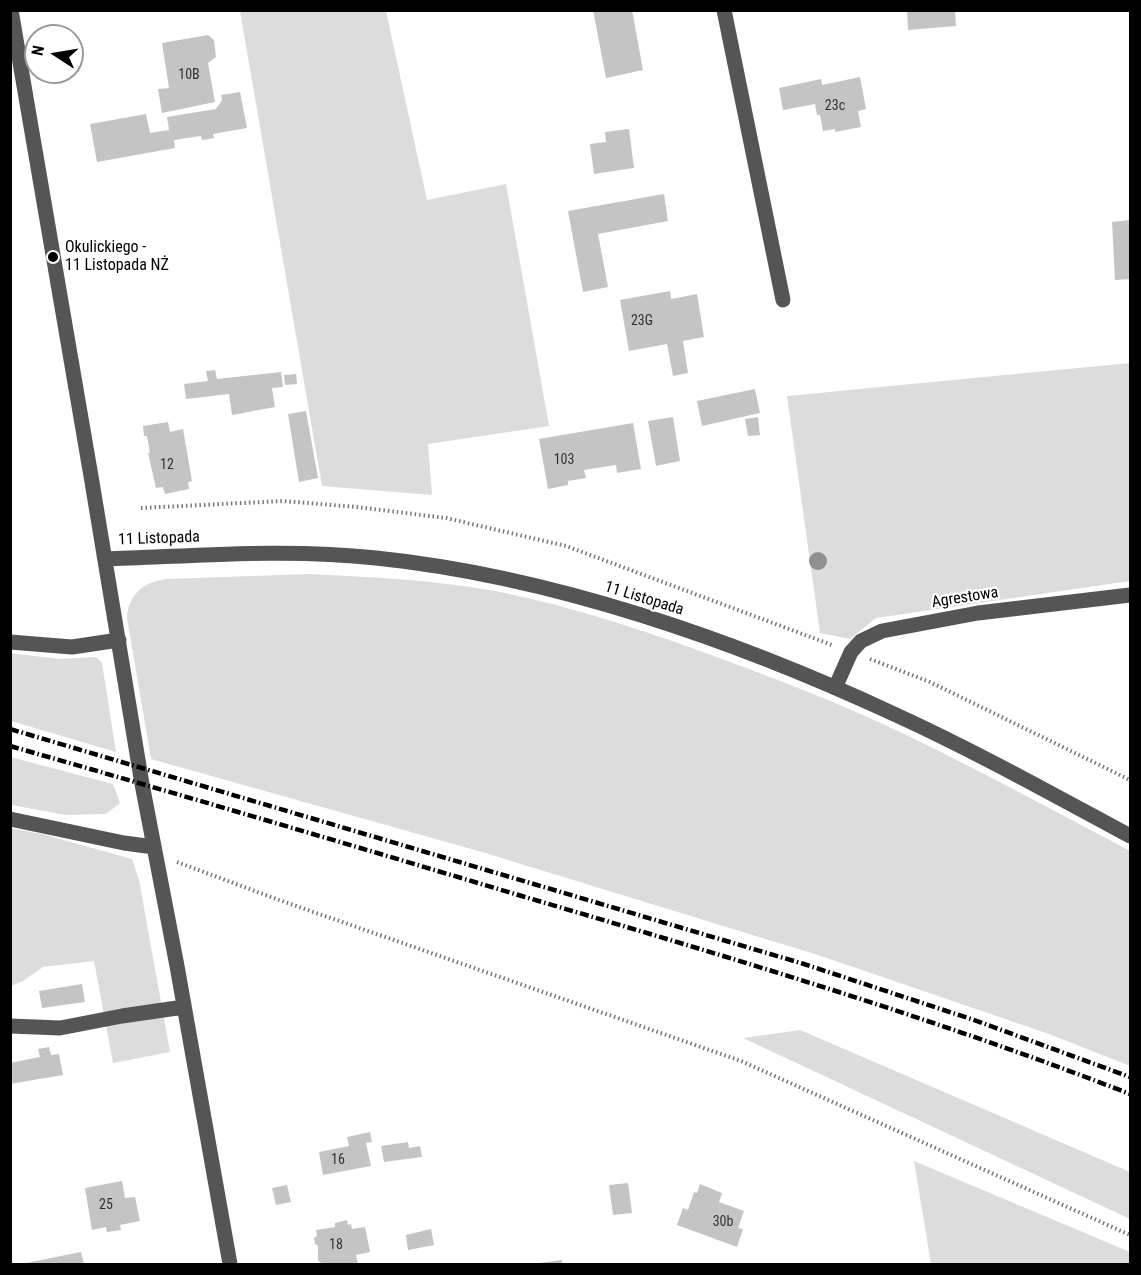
<!DOCTYPE html>
<html>
<head>
<meta charset="utf-8">
<style>
  body { margin:0 }
  #map { position:relative; width:1141px; height:1275px; overflow:hidden; background:#fff; font-family:"Roboto Condensed",sans-serif }
  canvas { display:block }
  .frame { position:absolute; inset:0; border:12px solid #000; pointer-events:none }
  .north { position:absolute; left:24px; top:24px; width:60px; height:60px; box-sizing:border-box; background:#fff; border:2px solid #999; border-radius:50%; rotate:282deg; font-size:16px; font-weight:700; line-height:24px; text-align:center; color:#000 }
  .north::after { content:''; display:block; margin:auto; width:21px; height:27px; background:#000; clip-path:polygon(50% 0,100% 100%,50% 72%,0 100%) }
</style>
</head>
<body>
<div id="map">
<canvas width="1141" height="1275"></canvas>
<div class="frame"></div>
<div class="north">N</div>
</div>
<script>
const c = document.querySelector('canvas').getContext('2d');
c.lineJoin = 'round';
function paint(path, color) { c.fillStyle = color; c.fill(path, 'evenodd'); }
function strokePath(path, color, width, dash) { c.strokeStyle = color; c.lineWidth = width; c.lineCap = dash ? 'butt' : 'round'; c.setLineDash(dash || []); c.stroke(path); }
function write(font, color, halo, rows, align = 'center') {
  c.font = font + ' "Roboto Condensed",sans-serif'; c.lineWidth = 4.5; c.setLineDash([]); c.textBaseline = 'middle'; c.strokeStyle = halo; c.fillStyle = color; for (const [text, x, y, turn = 0] of rows) {
    c.save(); c.translate(x, y); c.rotate((+turn || 0) * Math.PI / 180); c.textAlign = isNaN(turn) ? turn : align; if (halo) c.strokeText(text, 0, 0); c.fillText(text, 0, 0); c.restore();
  }
}
paint(new Path2D(`
  M240 11H386L427 200 506 184 549 426 428 444 432 495 322 486Z
  M1130 363V581L876 618 850 639 820 633 787 396Z
  M310 574C372 577 434 580 495 591 577 607 655 634 733 663 784 682 835 702 885 725 968 764 1049 808 1130 851V1066L1049 1034 821 956 482 852 151 759 127 618C128 594 144 582 166 579Z
  M10 653 59 659 96 657 102 663 116 752 11 721Z
  M10 757 113 784 120 803 106 814 66 815 11 805Z
  M10 828 42 834 132 859 139 880 170 1052 113 1063 94 961 43 967 23 981 11 986Z
  M800 1030 1130 1172V1219L743 1038Z
  M914 1161 1130 1252V1264H931Z`), '#dcdcdc');
paint(new Path2D(`
  M593 10H632L643 70 606 78Z
  M907 10H955L956 26 908 30Z
  M208 35 214 40 216 57 208 63 215 102 162 113 158 89 169 88 162 43Z
  M860 77 866 109 858 111 861 127 835 132V129L823 131 820 115H817L815 104 783 110 779 88 821 79 822 85Z
  M240 92 247 128 213 134 214 138 202 140 201 136 174 140 175 148 97 162 90 124 146 114 150 133 169 130 167 117 216 109 222 100 221 95Z
  M629 129 634 168 594 174 590 144 606 142 605 132Z
  M664 194 668 221 598 234 608 287 583 292 568 211Z
  M1130 220V279L1115 280 1112 222Z
  M670 291 671 299 697 294 704 337 683 341 688 373 673 376 667 344 629 351 620 300Z
  M215 370 217 379 281 372 283 387 272 388 275 407 232 415 229 394 186 399 184 384 208 381 206 371Z
  M296 374 297 384 285 385 284 375Z
  M755 389 760 413 702 426 697 401Z
  M306 411 318 478 299 482 288 414Z
  M673 417 680 461 656 466 648 421Z
  M758 417 760 435 748 436 745 419Z
  M168 422 170 432 183 429 192 481 188 482 189 489 165 494 163 487 156 488 148 453H150L147 436H144L143 426Z
  M633 423 641 469 617 473 616 465 584 470 586 478 568 481V485L548 489 539 439Z
  M82 984 85 1002 42 1008 39 991Z
  M49 1047 51 1055 59 1054 63 1075 10 1084V1063L40 1057 38 1049Z
  M370 1132 372 1142 366 1143 371 1166 323 1175 319 1152 349 1146 347 1137Z
  M408 1142 409 1148 420 1146 422 1157 384 1162 381 1146Z
  M122 1181 125 1198 135 1197 140 1221 120 1225 121 1230 107 1232 106 1227 92 1230 85 1188Z
  M628 1183 632 1213 613 1215 609 1185Z
  M700 1184 722 1193 719 1202 744 1211 738 1228 743 1229 737 1247 677 1225 683 1208 688 1210 694 1192 697 1193Z
  M287 1185 291 1202 276 1205 272 1188Z
  M347 1220 348 1225 351 1224 352 1229 365 1227 370 1252 356 1255 358 1264H322L318 1260V1246L315 1244 314 1238 317 1236 316 1230 335 1227V1223Z
  M431 1229 434 1245 408 1250 406 1235Z
  M81 1252 84 1264H26V1263Z
  M562 1260V1264H539V1263Z`), '#c4c4c4');
strokePath(new Path2D(`
  M141 508 283 501 357 507 446 518 566 546 832 645
  M870 659 930 682 1130 780
  M177 862 279 900 741 1061 1130 1235`), '#777', 4, [1.5, 3]);
strokePath(new Path2D(`
  M11 10 92 482 142 784 177 966 230 1264
  M724 10 783 300
  M105 559C196 556 286 548 376 558 551 576 735 640 894 714 975 751 1052 794 1130 836
  M10 642 72 647 119 640
  M835 688 851 652 861 641 882 631 978 613 1130 595
  M10 819 124 843 154 847
  M10 1026 60 1028 122 1016 184 1007`), '#555', 15);
strokePath(new Path2D(`
  M10 729 804 964 974 1020 1130 1077
  M10 746C182 795 354 846 525 897 729 957 932 1017 1130 1094`), '#000', 4.5, [9, 3, 1.5, 3]);
c.fillStyle = '#8f8f8f';
for (const [x, y] of [
  [818,561]
]) { c.beginPath(); c.arc(x, y, 9, 0, 2 * Math.PI); c.fill(); }
for (const [x, y, r, color] of [
  [53,257,6,"#000"]
]) { const dot = new Path2D(); dot.arc(x, y, r, 0, 2 * Math.PI); c.fillStyle = color; c.fill(dot); strokePath(dot, '#fff', 2); }
write('14px', '#313131', null, [
  ["10B",189,75],
  ["23c",835,106],
  ["23G",642,321],
  ["103",564,460],
  ["12",167,465],
  ["16",338,1160],
  ["25",106,1205],
  ["30b",723,1222],
  ["18",336,1245]
]);
write('16px', '#000', '#fff', [
  ["Okulickiego -",65,248],
  ["11 Listopada NŻ",65,266]
], 'left');
write('16px', '#000', '#fff', [
  ["11 Listopada",159,539,-2],
  ["Agrestowa",965,598,-9],
  ["11 Listopada",644,599,17]
]);
</script>
</body>
</html>
